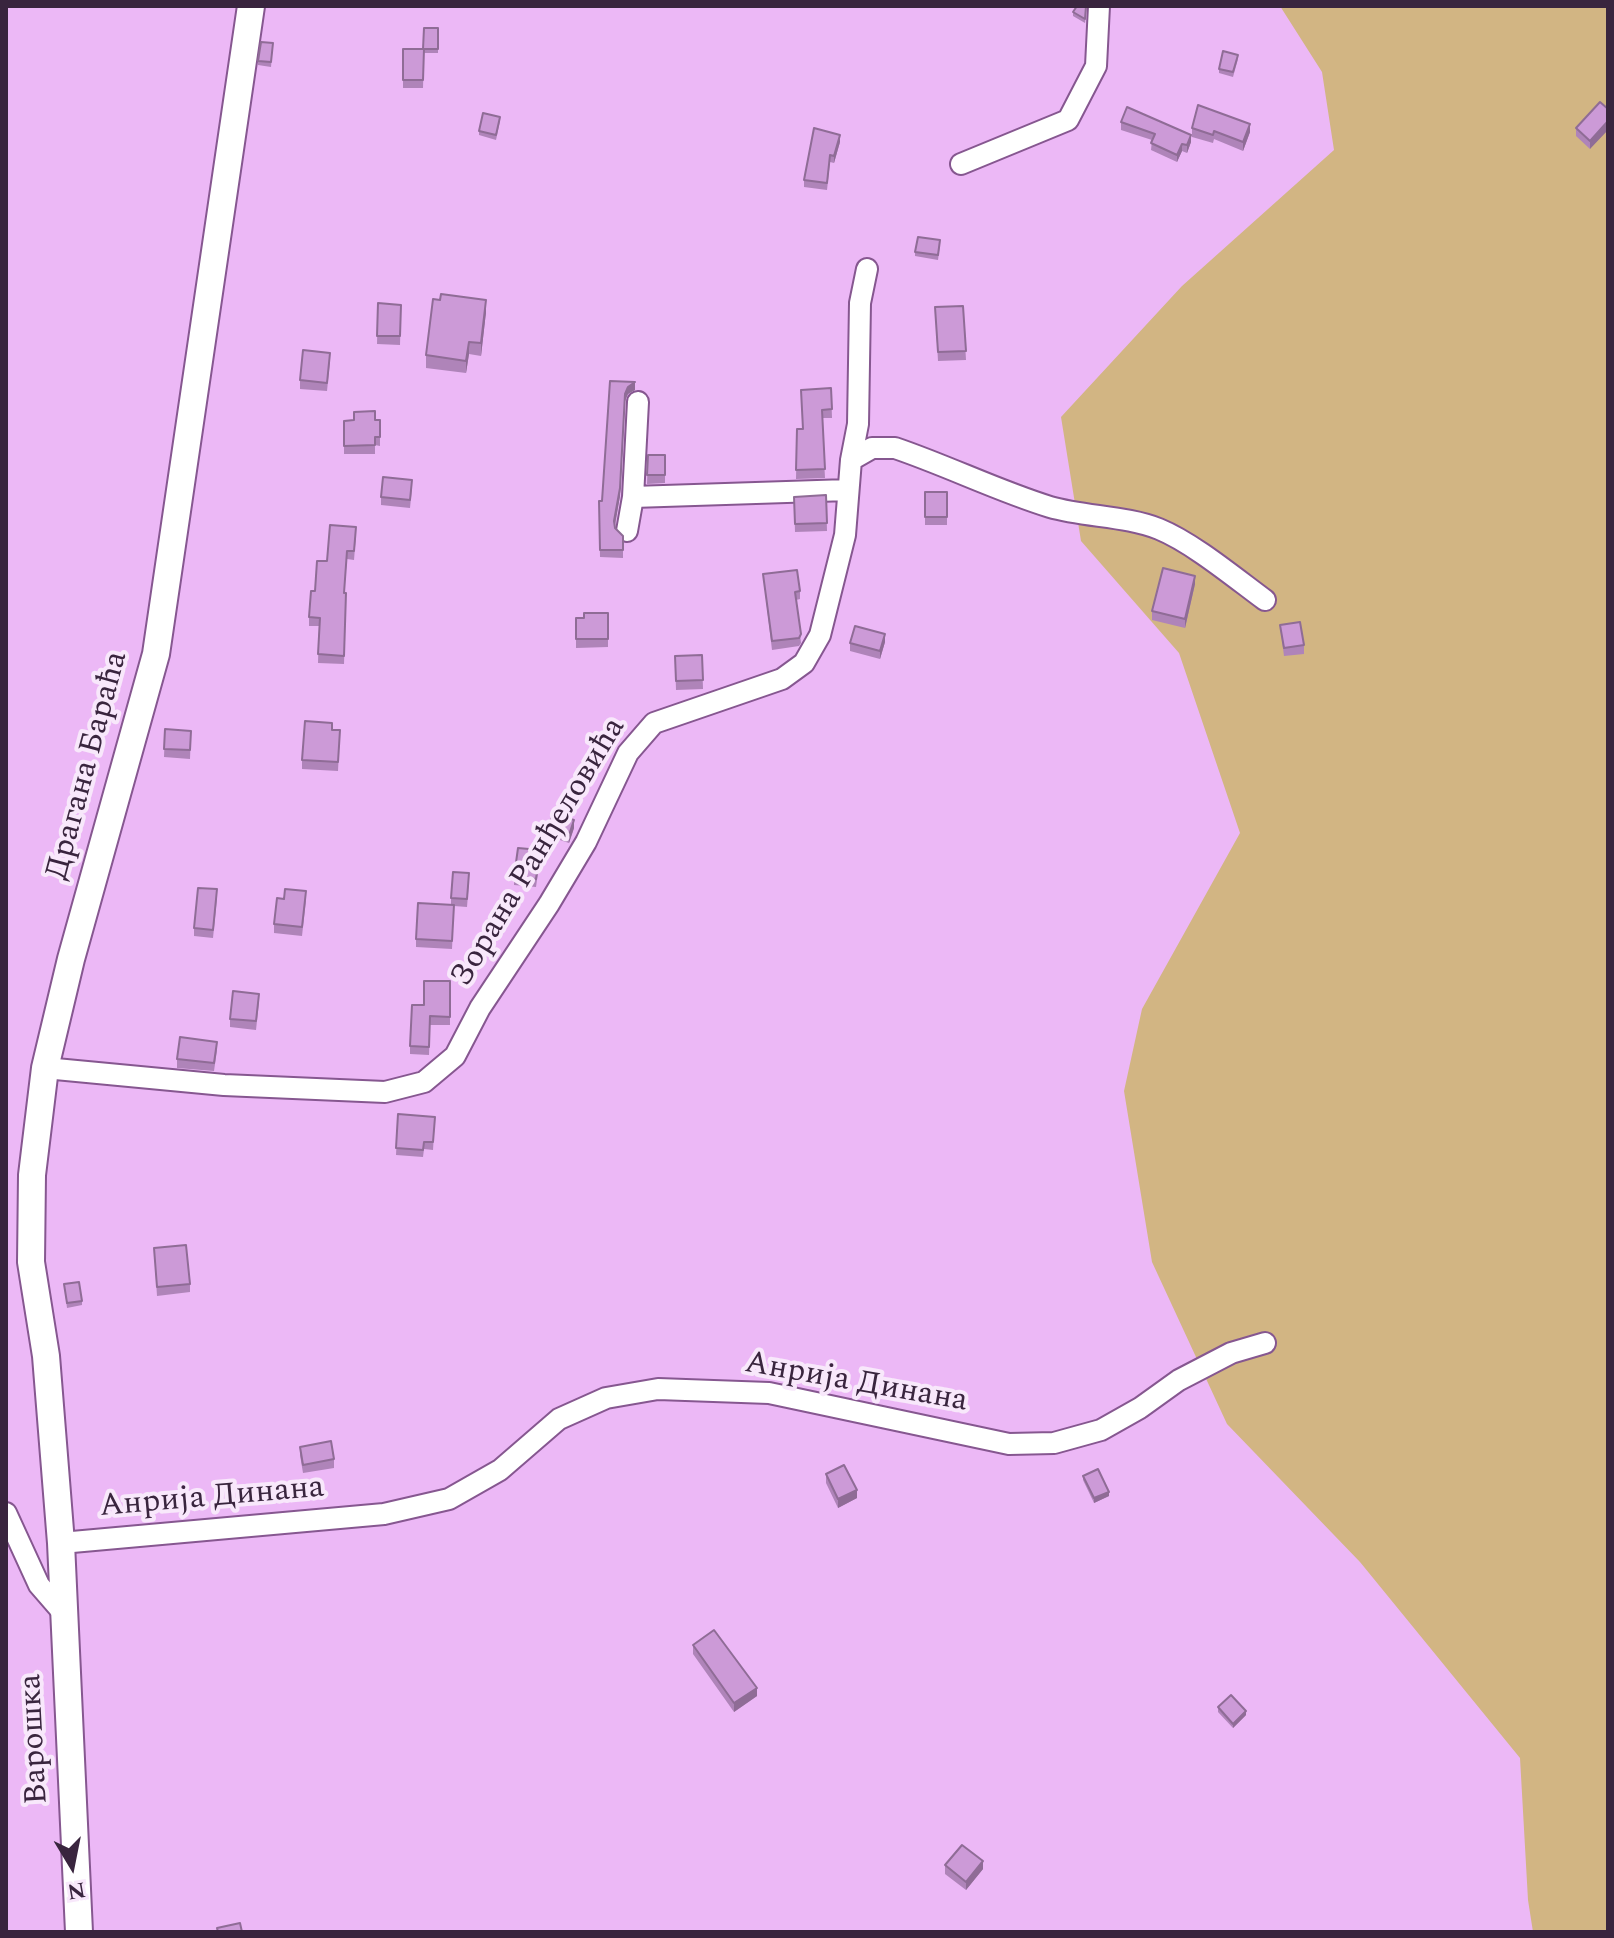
<!DOCTYPE html>
<html>
<head>
<meta charset="utf-8">
<style>
  body { margin:0 }
  #map { position:relative; width:1614px; height:1938px; overflow:hidden; background:#ecb8f6; font-family:Spectral,serif }
  canvas { display:block }
  .frame { position:absolute; inset:0; border:8px solid #39253e; pointer-events:none }
  .north { position:absolute; left:32px; top:1826px; width:80px; height:80px; -webkit-text-stroke:6px #f8e8fb; paint-order:stroke; rotate:170deg; font-size:22px; font-weight:700; line-height:32px; text-align:center; color:#39253e }
  .north::after { content:''; display:block; margin:auto; width:28px; height:36px; background:#39253e; clip-path:polygon(50% 0,100% 100%,50% 72%,0 100%) }
</style>
</head>
<body>
<div id="map">
<canvas width="1614" height="1938"></canvas>
<div class="frame"></div>
<div class="north">N</div>
</div>
<script>
const c = document.querySelector('canvas').getContext('2d');
c.lineJoin = 'round';
function paint(path, color) { c.fillStyle = color; c.fill(path, 'evenodd'); }
function strokePath(path, color, width, dash) { c.strokeStyle = color; c.lineWidth = width; c.lineCap = dash ? 'butt' : 'round'; c.setLineDash(dash || []); c.stroke(path); }
function write(font, color, halo, rows, align = 'center') {
  c.font = font + ' Spectral,serif'; c.lineWidth = 8; c.setLineDash([]); c.textBaseline = 'middle'; c.strokeStyle = halo; c.fillStyle = color; for (const [text, x, y, turn = 0] of rows) {
    c.save(); c.translate(x, y); c.rotate((+turn || 0) * Math.PI / 180); c.textAlign = isNaN(turn) ? turn : align; if (halo) c.strokeText(text, 0, 0); c.fillText(text, 0, 0); c.restore();
  }
}
paint(new Path2D(`
  M1280 6H1608V1932H1533L1528 1900 1520 1758 1360 1562 1227 1424 1152 1262 1124 1091 1142 1009 1240 833 1179 653 1081 541 1061 417 1182 286 1334 150 1322 72Z`), '#d2b583');
const minor = new Path2D(`
  M961 164 1068 120 1096 66 1099 6
  M851 460 872 448H895C948 466 998 491 1050 507 1085 517 1127 516 1159 529 1193 543 1235 578 1265 600
  M633 497 848 490
  M627 531 633 497 638 402
  M45 1068 224 1085 385 1092 424 1082 455 1056 480 1008 549 904 586 842 628 753 654 723 782 679 804 663 820 635 845 535 851 460 858 424 860 303 867 269
  M6 1513 39 1585 65 1615
  M61 1543 384 1514 449 1499 500 1470 559 1419 606 1398 658 1389 769 1393 1009 1444 1054 1443 1101 1430 1140 1408 1179 1380 1231 1353 1265 1343`);
const tertiary = new Path2D(`
  M79 1932 61 1543 46 1356 31 1262 32 1175 45 1068 71 959 156 654 251 6`);
strokePath(minor, '#865790', 24);
strokePath(tertiary, '#865790', 30);
strokePath(minor, '#fff', 20);
strokePath(tertiary, '#fff', 26);
paint(new Path2D(`
  M1087 6 1085 23 1073 16V12Z
  M438 28V53H424L423 88H403V80L423 49Z
  M273 43 271 67 258 65V61Z
  M1238 59 1233 77 1219 73V69Z
  M1600 102 1590 149 1576 136V128Z
  M500 121 496 140 479 135V131Z
  M1121 122 1191 142 1187 153 1182 151 1177 162 1151 150 1152 140 1121 130Z
  M1192 128 1250 132 1243 151 1214 139 1213 143 1192 137Z
  M840 142 834 163 830 162 827 190 804 187V180Z
  M940 244 938 260 915 256V252Z
  M378 303 401 305 400 345 377 344Z
  M963 306 966 360 938 361 935 307Z
  M486 312 481 356 469 354 466 373 426 368V355Z
  M330 361 327 391 300 389V380Z
  M610 381 635 390 628 394 625 401 620 496 615 526V528L623 536V558L600 557 599 501H602Z
  M831 388 832 418H822L825 478 796 479 797 429H803Z
  M380 420V446L375 445V454H344V421Z
  M648 455H665V483L647 484Z
  M412 488 410 508 381 505V497Z
  M925 492H947V525H925Z
  M826 495 827 531 795 532 794 497Z
  M356 535 354 560 347 559 344 593H346L344 664 318 663 319 626H309V617L315 591 327 561Z
  M763 574 800 591V599L796 600 801 643 799 646 772 650Z
  M1195 584 1185 628 1152 620V611Z
  M608 613V647L576 648V618H584Z
  M1280 625 1304 645V654L1284 656Z
  M885 642 880 659 850 651V643Z
  M702 655 703 689 676 690 675 656Z
  M165 729 191 731 190 759 164 757Z
  M332 730H340L338 771 302 769V760Z
  M548 828H574L569 843 548 836Z
  M540 859 536 887 514 885V877Z
  M469 881 467 907 454 906 452 949 416 947V939L451 905V898Z
  M217 898 213 938 194 936V928Z
  M306 900 302 936 274 933V924Z
  M450 981V1025H430L429 1055 410 1054V1046L424 1005Z
  M259 1002 256 1030 230 1027V1019Z
  M217 1050 214 1071 177 1068V1059Z
  M398 1114 435 1117 433 1150 424 1149 423 1157 396 1155Z
  M154 1248 190 1284V1292L157 1296Z
  M64 1284 82 1301V1305L67 1308Z
  M300 1447 334 1459V1468L303 1473 300 1455Z
  M826 1474 857 1498 838 1508 826 1483Z
  M1083 1476 1109 1496 1094 1503 1083 1480Z
  M693 1645 757 1696 734 1712 693 1654Z
  M1218 1707 1246 1715 1233 1728 1218 1712Z
  M945 1865 983 1869 966 1890 945 1874Z`), '#af84b9');
paint(new Path2D(`
  M1608 121V130L1590 149V141Z
  M1250 124V132L1243 151V142Z
  M840 135V142L834 163V156Z
  M1191 135V142L1187 153V145Z
  M1182 144V151L1177 162V155Z
  M486 300V312L481 356V343Z
  M469 342V354L466 373V361Z
  M635 382V390L628 394 625 401 620 496 614 529 625 394 628 387Z
  M1195 576V584L1185 628V619Z
  M885 634V642L880 659V651Z
  M574 820V828L569 843V835Z
  M857 1490V1498L838 1508V1499Z
  M1109 1492V1496L1094 1503V1498Z
  M757 1688V1696L734 1712V1703Z
  M1246 1711V1715L1233 1728V1724Z
  M983 1861V1869L966 1890V1882Z`), '#8f6c96');
const building = new Path2D(`
  M1077 6H1086L1085 19 1073 12Z
  M424 28H438V49H423Z
  M261 42 273 43 271 62 258 61Z
  M403 49H424L423 80H403Z
  M1223 51 1238 55 1233 72 1219 69Z
  M1600 102 1608 109V121L1590 141 1576 128Z
  M1198 105 1250 124 1243 142 1214 131 1213 135 1192 128Z
  M1127 107 1191 135 1187 145 1182 144 1177 155 1151 143 1155 134 1121 122Z
  M483 113 500 117 496 135 479 131Z
  M814 128 840 135 834 156 830 155 827 183 804 180Z
  M918 237 940 240 938 255 915 252Z
  M441 294 486 300 481 343 469 342 466 361 426 355 433 299 440 300Z
  M378 303 401 305 400 336H377Z
  M963 306 966 351 938 352 935 307Z
  M303 350 330 353 327 383 300 380Z
  M610 381 635 382 628 387 625 394 620 488 614 521 615 528 623 536V550H600L599 501H602Z
  M831 388 832 409 822 410 825 469 796 470 797 429H803L801 390Z
  M375 411V420H380V437H375V445L344 446V421L354 420V412Z
  M648 455H665V475H647Z
  M383 477 412 480 410 500 381 497Z
  M925 492H947V517H925Z
  M826 495 827 523 795 524 794 497Z
  M330 525 356 527 354 551H347L344 593H346L344 656 318 654 320 618 309 617 311 591H315L317 561H327Z
  M1163 568 1195 576 1185 619 1152 611Z
  M797 570 800 591 795 592 801 634 799 638 772 641 763 574Z
  M584 613H608V639H576V618H584Z
  M1300 622 1304 645 1284 648 1280 625Z
  M855 626 885 634 880 651 850 643Z
  M702 655 703 680 676 681 675 656Z
  M305 721 332 723V730H340L338 762 302 760Z
  M165 729 191 731 190 750 164 749Z
  M553 813 574 820 569 835 548 828Z
  M518 848 540 850 536 879 514 877Z
  M453 872 469 873 467 899 451 898Z
  M198 888 217 889 213 930 194 928Z
  M285 889 306 891 302 927 274 924 277 898 284 899Z
  M418 903 454 905 452 941 416 939Z
  M424 981H450V1017L430 1016 429 1047 410 1046 412 1005H424Z
  M233 991 259 994 256 1021 230 1019Z
  M180 1037 217 1042 214 1063 177 1059Z
  M398 1114 435 1117 433 1142H424L423 1150 396 1148Z
  M186 1245 190 1284 157 1287 154 1248Z
  M79 1282 82 1301 67 1303 64 1284Z
  M331 1441 334 1459 303 1465 300 1447Z
  M844 1465 857 1490 838 1499 826 1474Z
  M1098 1469 1109 1492 1094 1498 1083 1476Z
  M714 1630 757 1688 734 1703 693 1645Z
  M1231 1695 1246 1711 1233 1724 1218 1707Z
  M962 1845 983 1861 966 1882 945 1865Z
  M240 1923 242 1932H218L217 1928Z`);
paint(building, '#cc9ad7');
strokePath(building, '#8f6c96', 2);
write('32px', '#39253e', '#f8e8fb', [
  ["Драгана Бараћа",89,766,-75],
  ["Зорана Ранђеловића",540,853,-59],
  ["Анрија Динана",856,1384,10],
  ["Анрија Динана",212,1499,-5],
  ["Варошка",36,1739,-93]
]);
</script>
</body>
</html>
